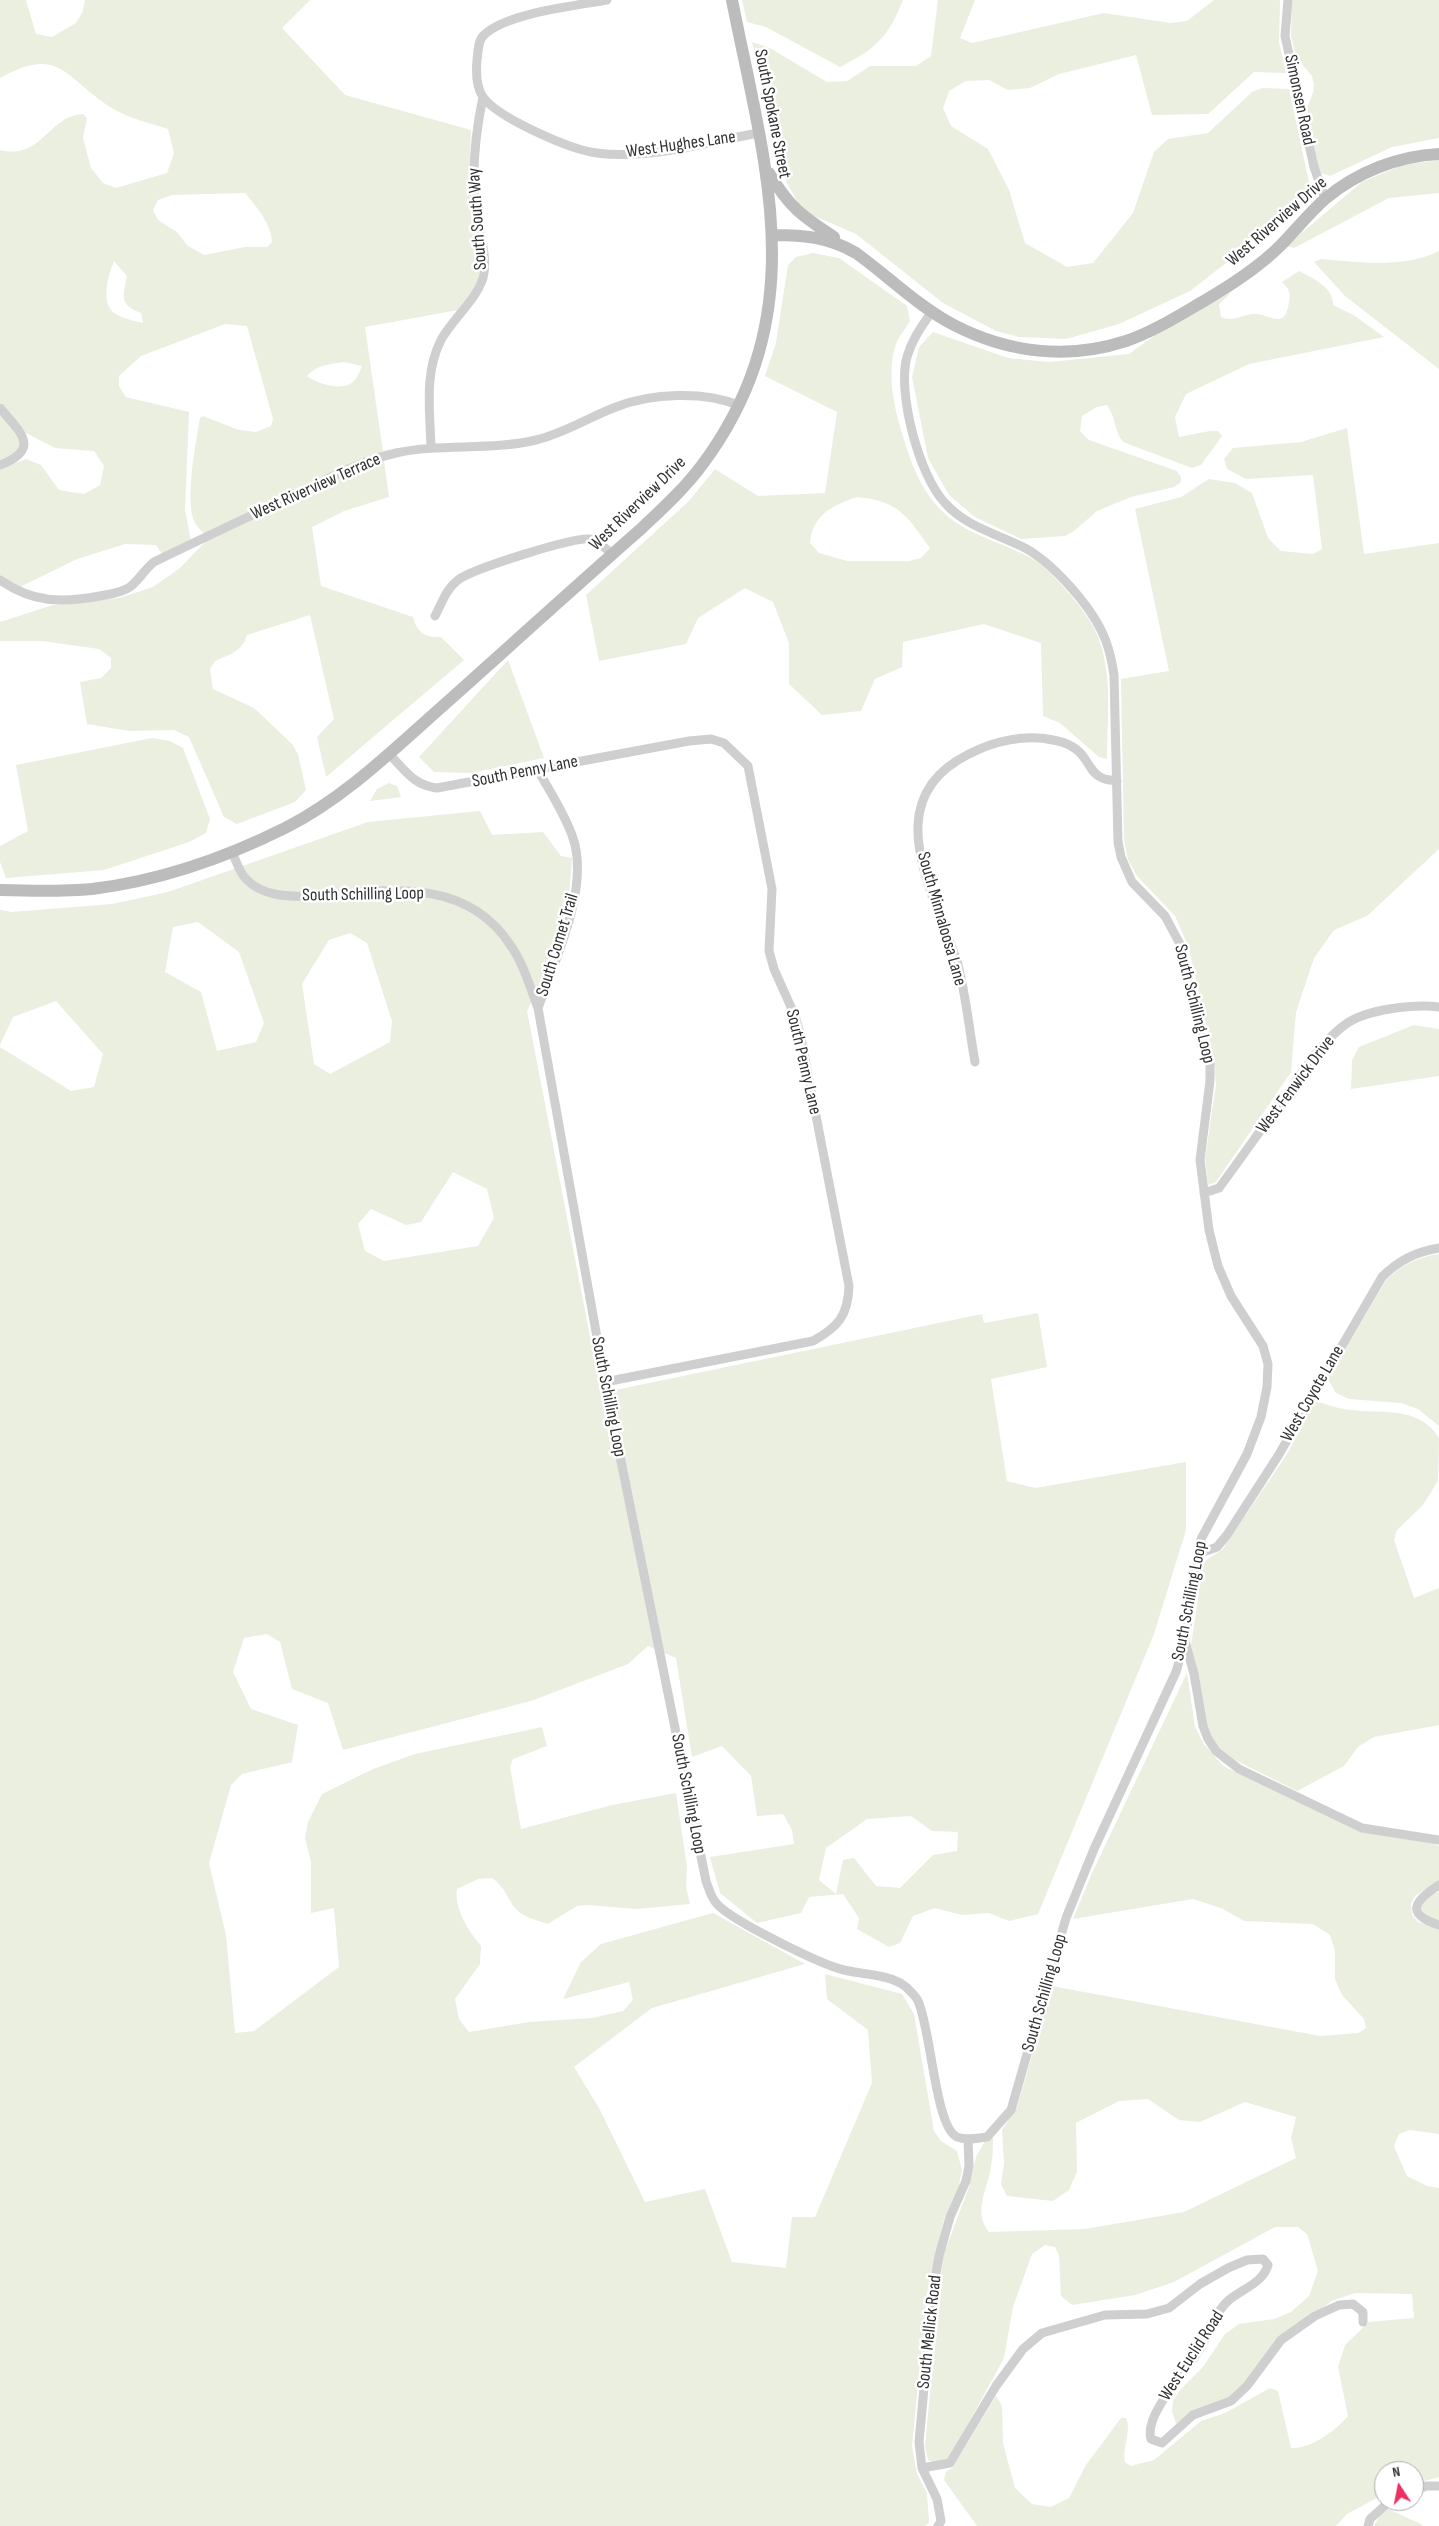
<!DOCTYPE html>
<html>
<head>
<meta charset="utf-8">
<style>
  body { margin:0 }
  #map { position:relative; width:1439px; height:2526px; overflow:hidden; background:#fff; font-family:"Sofia Sans Condensed",sans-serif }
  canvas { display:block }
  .north { position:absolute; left:1374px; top:2461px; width:50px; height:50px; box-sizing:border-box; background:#fff; border:1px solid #adadad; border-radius:50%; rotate:349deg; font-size:14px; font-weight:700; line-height:20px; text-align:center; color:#323232 }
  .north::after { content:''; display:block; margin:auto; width:18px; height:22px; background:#ed3060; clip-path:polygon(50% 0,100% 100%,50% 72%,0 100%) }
</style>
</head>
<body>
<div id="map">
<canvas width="1439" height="2526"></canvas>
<div class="north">N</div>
</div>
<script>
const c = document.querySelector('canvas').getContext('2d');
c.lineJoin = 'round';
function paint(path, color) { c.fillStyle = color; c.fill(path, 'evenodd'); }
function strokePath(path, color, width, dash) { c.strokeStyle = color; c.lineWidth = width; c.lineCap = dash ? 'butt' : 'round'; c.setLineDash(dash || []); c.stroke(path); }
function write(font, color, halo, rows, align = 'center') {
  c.font = font + ' "Sofia Sans Condensed",sans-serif'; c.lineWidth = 5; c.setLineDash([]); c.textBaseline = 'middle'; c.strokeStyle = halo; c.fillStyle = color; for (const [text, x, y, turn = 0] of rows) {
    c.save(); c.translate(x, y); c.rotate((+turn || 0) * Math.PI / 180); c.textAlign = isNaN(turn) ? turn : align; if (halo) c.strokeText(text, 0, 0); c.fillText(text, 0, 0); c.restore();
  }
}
paint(new Path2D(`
  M0 0H26L36 34 52 37 76 23 83 11 85 0H310L282 28 345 95 471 130 469 175 473 215 481 261 477 285 458 310 365 327 383 452 368 456 205 535C202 531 197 527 195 523 184 502 196 442 200 418L203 416 239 430 256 432 271 426 273 419 247 326 225 324 141 356 119 376V386L126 397 189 412 185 510 191 541 162 554 156 545 125 544 77 559 20 587 0 576V469L26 459 41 465 59 490 84 494 100 485 104 466 94 451 55 448 24 432 0 402V150C41 161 49 115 83 114L87 118 83 138 91 168 103 183 116 188 167 173 174 153 168 129C150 123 127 118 110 107 64 77 60 45 0 78ZM245 193C256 206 272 225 272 242L267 247H245L204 255 188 246 177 232 158 220 153 210 158 200 172 195ZM114 261 127 276C123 296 119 305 141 313L143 323C135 321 126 319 119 316 98 307 108 277 114 261ZM344 362 362 366C360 370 358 377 354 381 344 392 317 384 307 376 316 365 330 364 344 362Z
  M742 0H903C888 38 875 49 840 67L766 27 747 22Z
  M938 0H975L960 38 972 43 1104 13 1170 23 1187 21 1214 0H1280L1279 42 1286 73 1254 72 1208 114 1152 115 1136 55 1059 74 1030 88 1008 90 989 80 966 81 949 91 943 108 951 126 988 149 1009 190 1025 243 1067 267 1093 263 1133 213 1154 152 1168 139 1208 133 1252 92 1262 88 1289 89 1312 196 1190 291 1119 324 1066 339 1019 337 996 331 943 303 856 234 812 215 798 203 787 183 752 42 770 48 827 82 847 81 870 66H916L931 56Z
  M1292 0H1439V138L1392 147 1330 176 1321 173 1317 168 1307 108 1313 93 1314 85 1312 76 1296 57 1291 36Z
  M1439 160V193L1389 198 1294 248 1286 246 1362 182 1402 165Z
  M1439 251V369L1345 296 1314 262 1321 259C1360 262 1402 269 1439 251Z
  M813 253 839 258 907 306 910 321C906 328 899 336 896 344 888 366 892 396 898 419 907 451 916 483 939 508 964 535 1000 541 1031 558 1047 565 1081 606 1090 621 1115 661 1107 714 1107 759L1099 757 1060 723 1043 716 1041 643 984 624 903 642 902 667 875 679 861 711 822 715 789 684V643L773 602 745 588 698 618 686 644 599 661 586 595 689 501 715 469 758 496 825 493 837 412 765 376 776 343 788 265 796 257ZM857 497C899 501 907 516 930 548L921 558 909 561H847L819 553 810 543C812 515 833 505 857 497Z
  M1299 271C1312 278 1334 287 1333 305L1355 316 1384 337 1249 364 1186 394 1175 417 1179 437 1210 431H1218L1222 436 1201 465 1192 468 1123 442C1114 431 1116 417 1107 405L1097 407 1082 416 1080 431 1089 440 1177 471 1181 477V482L1174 487 1131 497 1097 511 1074 531 1065 536 1021 539 975 517 949 495 928 458 912 377 919 347 933 332 1008 358 1049 362 1129 354 1169 325 1232 292 1219 304 1221 317C1233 322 1239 316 1251 314 1269 312 1285 333 1289 302 1291 293 1289 289 1282 282Z
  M0 412 19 435 21 450 0 462Z
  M1347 428 1364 554 1439 543V849L1367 916 1334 930 1314 958 1296 1012 1291 1072 1216 1182 1208 1185 1205 1158 1216 1085 1214 1062 1189 948 1175 916 1137 876 1128 860 1124 840 1121 679 1169 671 1135 509 1181 497 1209 479 1235 483 1252 493 1268 538 1281 551 1313 554 1322 549 1313 475 1246 479 1227 469 1224 459 1233 448 1301 442Z
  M384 461 389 497 344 511 312 527 321 586 413 617C417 633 426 638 441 637L464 660 326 777 317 737 334 719 310 615 247 635C242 652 230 654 215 661L210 669 213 689 254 708 292 744 298 754 306 790 295 802 237 824 224 817 189 737 174 730 129 731 87 724 80 682 101 678 111 668V658L99 649 42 641H0V622L53 605 119 598 153 587 180 568 205 542 369 465Z
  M508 660 544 758 471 773 434 772 419 757Z
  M152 738 170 741 183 748 210 819 206 833 189 842 104 870 6 878 0 862V846L28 831 16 765Z
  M389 783 397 786 401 797 370 801 377 789Z
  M480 811 492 835 543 832 561 856 572 858 569 898 545 972 527 1011 601 1393 982 1314 984 1323 1038 1313 1047 1367 991 1379 1007 1481 1035 1488 1186 1462V1530L1154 1634 1038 1914 1009 1921 989 1913 962 1915 935 1908 913 1916 900 1943 889 1947 857 1929 859 1918 843 1894 809 1897 801 1913 757 1923 720 1893 710 1857 794 1844 792 1830 783 1814 757 1816 751 1776 722 1746 692 1757 676 1658 648 1646 628 1664 531 1701 343 1750 328 1703 292 1689 280 1642 267 1634 244 1638 233 1672 251 1709 298 1725 292 1762 242 1774 231 1785 209 1863 226 1935 235 2033 254 2031 339 1967 334 1908 311 1913V1862L305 1838 308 1822 322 1794 373 1769 415 1754 542 1727 547 1746 513 1759 510 1767 521 1829 612 1805 676 1793 687 1867 686 1887 690 1904 637 1909 587 1905 577 1906 548 1924C538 1921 523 1917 516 1909 506 1897 506 1888 492 1878L478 1879 457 1889C454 1910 469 1931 481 1946L480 1964 455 1999 459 2019 469 2032 529 2022 592 2018 623 2011 633 2000 629 1982 563 1999 581 1962 601 1944 713 1913 805 1964 652 2008 574 2067 599 2108 645 2202 705 2189 732 2262 786 2268 792 2217H815L872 2083 868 2030 827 1999 825 1974 902 1994 914 2014 934 2131 941 2141 957 2151 962 2170 958 2190 944 2219 927 2294 912 2446 917 2474 927 2493 929 2522 926 2526H0V1047L71 1091 94 1087 103 1054 56 1001 13 1017 0 1045V910L12 912 112 904 168 892 368 822ZM198 922 239 952 264 1023 256 1042 217 1051 201 992 165 972 173 927ZM350 933 367 943 392 1021 390 1042 330 1074 314 1064 302 984 329 940ZM453 1172 487 1189 494 1218 478 1246 384 1261 365 1251 358 1224 371 1209 406 1225 421 1222ZM911 1816 932 1831 958 1832 957 1851 933 1855 900 1888 876 1886 854 1858 843 1860 836 1894 819 1880 826 1848 867 1819Z
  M1414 1025 1439 1029V1076L1351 1089 1352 1060 1359 1047Z
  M1439 1254V1426L1418 1409 1401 1403 1349 1399 1336 1393 1328 1379 1386 1280C1402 1265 1418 1257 1439 1254Z
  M1315 1401C1327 1404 1338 1409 1350 1410 1381 1414 1419 1405 1439 1438L1438 1481 1423 1505 1397 1530 1394 1540 1414 1598 1439 1588V1725L1374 1737 1358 1747 1344 1766 1297 1791 1235 1760 1216 1745 1209 1732 1203 1712 1199 1681 1191 1645 1203 1565 1206 1560 1222 1550 1287 1454Z
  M1187 1673 1195 1727 1204 1744 1223 1766 1362 1832 1431 1843 1439 1846V1881L1415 1896 1411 1904 1412 1915 1418 1922 1439 1929V2134L1410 2130 1399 2134 1394 2146 1407 2176 1427 2186 1439 2188V2477L1414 2484V2471H1384V2494L1347 2514 1336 2526H977L944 2480 946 2472 953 2467 996 2396 1002 2406 1003 2443 1015 2488 1032 2504 1051 2507 1069 2498 1086 2465 1121 2418H1126C1132 2430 1122 2448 1125 2462L1131 2466 1154 2460 1201 2421 1225 2413 1270 2388 1278 2391 1291 2448C1311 2449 1335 2431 1348 2416L1338 2367 1345 2345 1369 2322 1414 2318 1412 2294 1355 2293 1332 2301 1285 2335 1246 2385 1233 2395 1222 2402 1198 2409 1176 2424 1172 2411 1173 2401 1180 2390 1203 2367 1225 2334 1239 2324 1274 2319 1291 2312 1309 2296 1318 2271 1307 2234 1298 2227H1275L1174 2282 1135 2295 1072 2305 1061 2296 1059 2255 1055 2247 1045 2245 1032 2254 1013 2307 1004 2358 954 2450 947 2461 935 2463 928 2460 925 2446 943 2256 969 2187 976 2157 985 2141 993 2135C993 2145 993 2156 991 2166 988 2190 972 2211 989 2232L1085 2229 1184 2212 1296 2158 1291 2138 1296 2117 1245 2102 1200 2122 1179 2120 1148 2099 1119 2101 1076 2123 1077 2172 1069 2190 1053 2201 1007 2196 1001 2184 1004 2163 1002 2130 1017 2107 1052 1986 1320 2036 1358 2033 1366 2028 1364 2019 1342 1995 1335 1979V1951L1330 1935 1313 1924 1244 1921 1221 1908 1193 1899 1073 1919 1092 1873Z
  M1439 1891V1921L1426 1917 1421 1907 1425 1898Z
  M1388 2509 1419 2523 1423 2526H1374L1380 2515Z`), '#eaefe0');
strokePath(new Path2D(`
  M607 0C575 6 506 13 484 35 478 40 478 52 477 60 476 71 476 87 483 97 498 118 571 150 597 153 647 160 709 142 758 133
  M1288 0 1285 36 1314 167 1325 199
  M0 408C20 432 42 449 0 465
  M431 448C430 411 424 373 441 340 452 319 481 296 484 273 487 253 479 233 476 213 471 174 475 135 483 97
  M0 580C33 603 62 603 100 596 110 594 121 593 130 587 139 580 145 569 154 562 201 539 248 517 295 495 328 479 360 461 396 453 442 443 490 451 536 440 565 433 589 417 616 407 651 393 704 391 738 405
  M435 616C442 603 446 589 458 580 472 569 573 537 590 539 599 541 606 549 612 554
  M389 754C405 770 413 785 437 788L689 741 711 739 724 743 748 766 772 889 769 951 774 969 795 1016 800 1033 849 1286C848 1316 838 1327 813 1341L605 1382
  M232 852C236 860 239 872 246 879 262 896 288 897 310 896 381 891 465 874 511 946 524 965 530 987 538 1008L605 1382 706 1881C709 1889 711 1898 717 1904 732 1921 822 1965 844 1970 864 1975 890 1974 906 1987 910 1991 916 1996 918 2001 931 2028 935 2127 957 2137 966 2141 978 2138 987 2137L1011 2110 1066 1918 1094 1849 1176 1672 1185 1640 1201 1539 1247 1454 1261 1417 1267 1387 1268 1364 1263 1346 1231 1296 1218 1266 1209 1230 1200 1160 1210 1081V1064L1195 1014 1181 946 1165 916 1132 882 1121 857 1118 842 1114 675C1112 661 1109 646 1102 632 1089 604 1051 561 1023 547 997 534 965 526 945 503 919 476 897 392 907 357 912 339 922 326 932 311
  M538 1008C555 960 590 888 573 838 565 814 550 792 538 770
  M975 1062C969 1029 966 994 957 961 952 945 944 931 939 915 916 853 896 790 969 754 994 741 1025 734 1053 740 1065 742 1078 748 1085 759 1090 766 1093 774 1102 778 1106 780 1112 780 1117 781
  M1204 1193 1219 1188C1242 1157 1264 1125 1287 1094 1304 1070 1322 1041 1346 1024 1367 1009 1414 1004 1439 1007
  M1198 1554 1217 1547 1227 1535 1278 1456 1382 1277C1399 1260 1416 1252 1439 1248
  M1185 1641 1194 1674 1203 1726 1208 1739 1216 1751 1239 1769 1362 1828 1439 1840
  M1439 1885C1414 1901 1405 1914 1439 1925
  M922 2468 950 2463 996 2386 1023 2349 1042 2333 1105 2315 1147 2314 1169 2308 1200 2284 1228 2268 1247 2260 1263 2259 1268 2265C1263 2283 1242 2289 1229 2300 1215 2312 1210 2331 1201 2347 1190 2368 1143 2414 1151 2439L1162 2443 1193 2415 1231 2401 1247 2386 1281 2340 1315 2316 1339 2305 1353 2304 1363 2312V2322
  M1414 2491 1426 2486H1439
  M938 2526 941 2521 937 2499 922 2468 919 2442 933 2291 939 2256 950 2217 966 2181 969 2166 968 2139
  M1368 2526 1370 2519 1390 2501`), '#cfcfcf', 9);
strokePath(new Path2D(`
  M769 173C789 207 802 216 834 237
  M773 235C804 235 829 237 856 253 888 276 919 307 954 325 1008 353 1068 360 1126 341 1150 333 1175 318 1197 305 1225 289 1257 269 1280 246 1295 231 1309 213 1325 199 1357 172 1398 156 1439 154
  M0 890C31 891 61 892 92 889 158 881 225 858 285 828 345 798 395 748 445 704 511 645 576 586 642 528 663 508 685 488 702 465 815 313 765 167 732 0`), '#bcbcbc', 12);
write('18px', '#323232', '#fff', [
  ["Simonsen Road",1299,100,78],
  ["South Spokane Street",772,114,79],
  ["West Hughes Lane",681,145,-8],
  ["South South Way",478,219,-94],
  ["West Riverview Drive",1277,222,-41],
  ["West Riverview Terrace",316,487,-24],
  ["West Riverview Drive",638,504,-44],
  ["South Penny Lane",525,772,-11],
  ["South Schilling Loop",363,895,-1],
  ["South Minnaloosa Lane",941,919,74],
  ["South Comet Trail",558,945,-73],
  ["South Schilling Loop",1194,1004,76],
  ["South Penny Lane",803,1062,77],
  ["West Fenwick Drive",1296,1085,-53],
  ["West Coyote Lane",1313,1394,-60],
  ["South Schilling Loop",608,1397,79],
  ["South Schilling Loop",1190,1601,-79],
  ["South Schilling Loop",688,1794,79],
  ["South Schilling Loop",1045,1993,-74],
  ["South Mellick Road",930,2332,-84],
  ["West Euclid Road",1192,2356,-57]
]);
</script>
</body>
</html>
